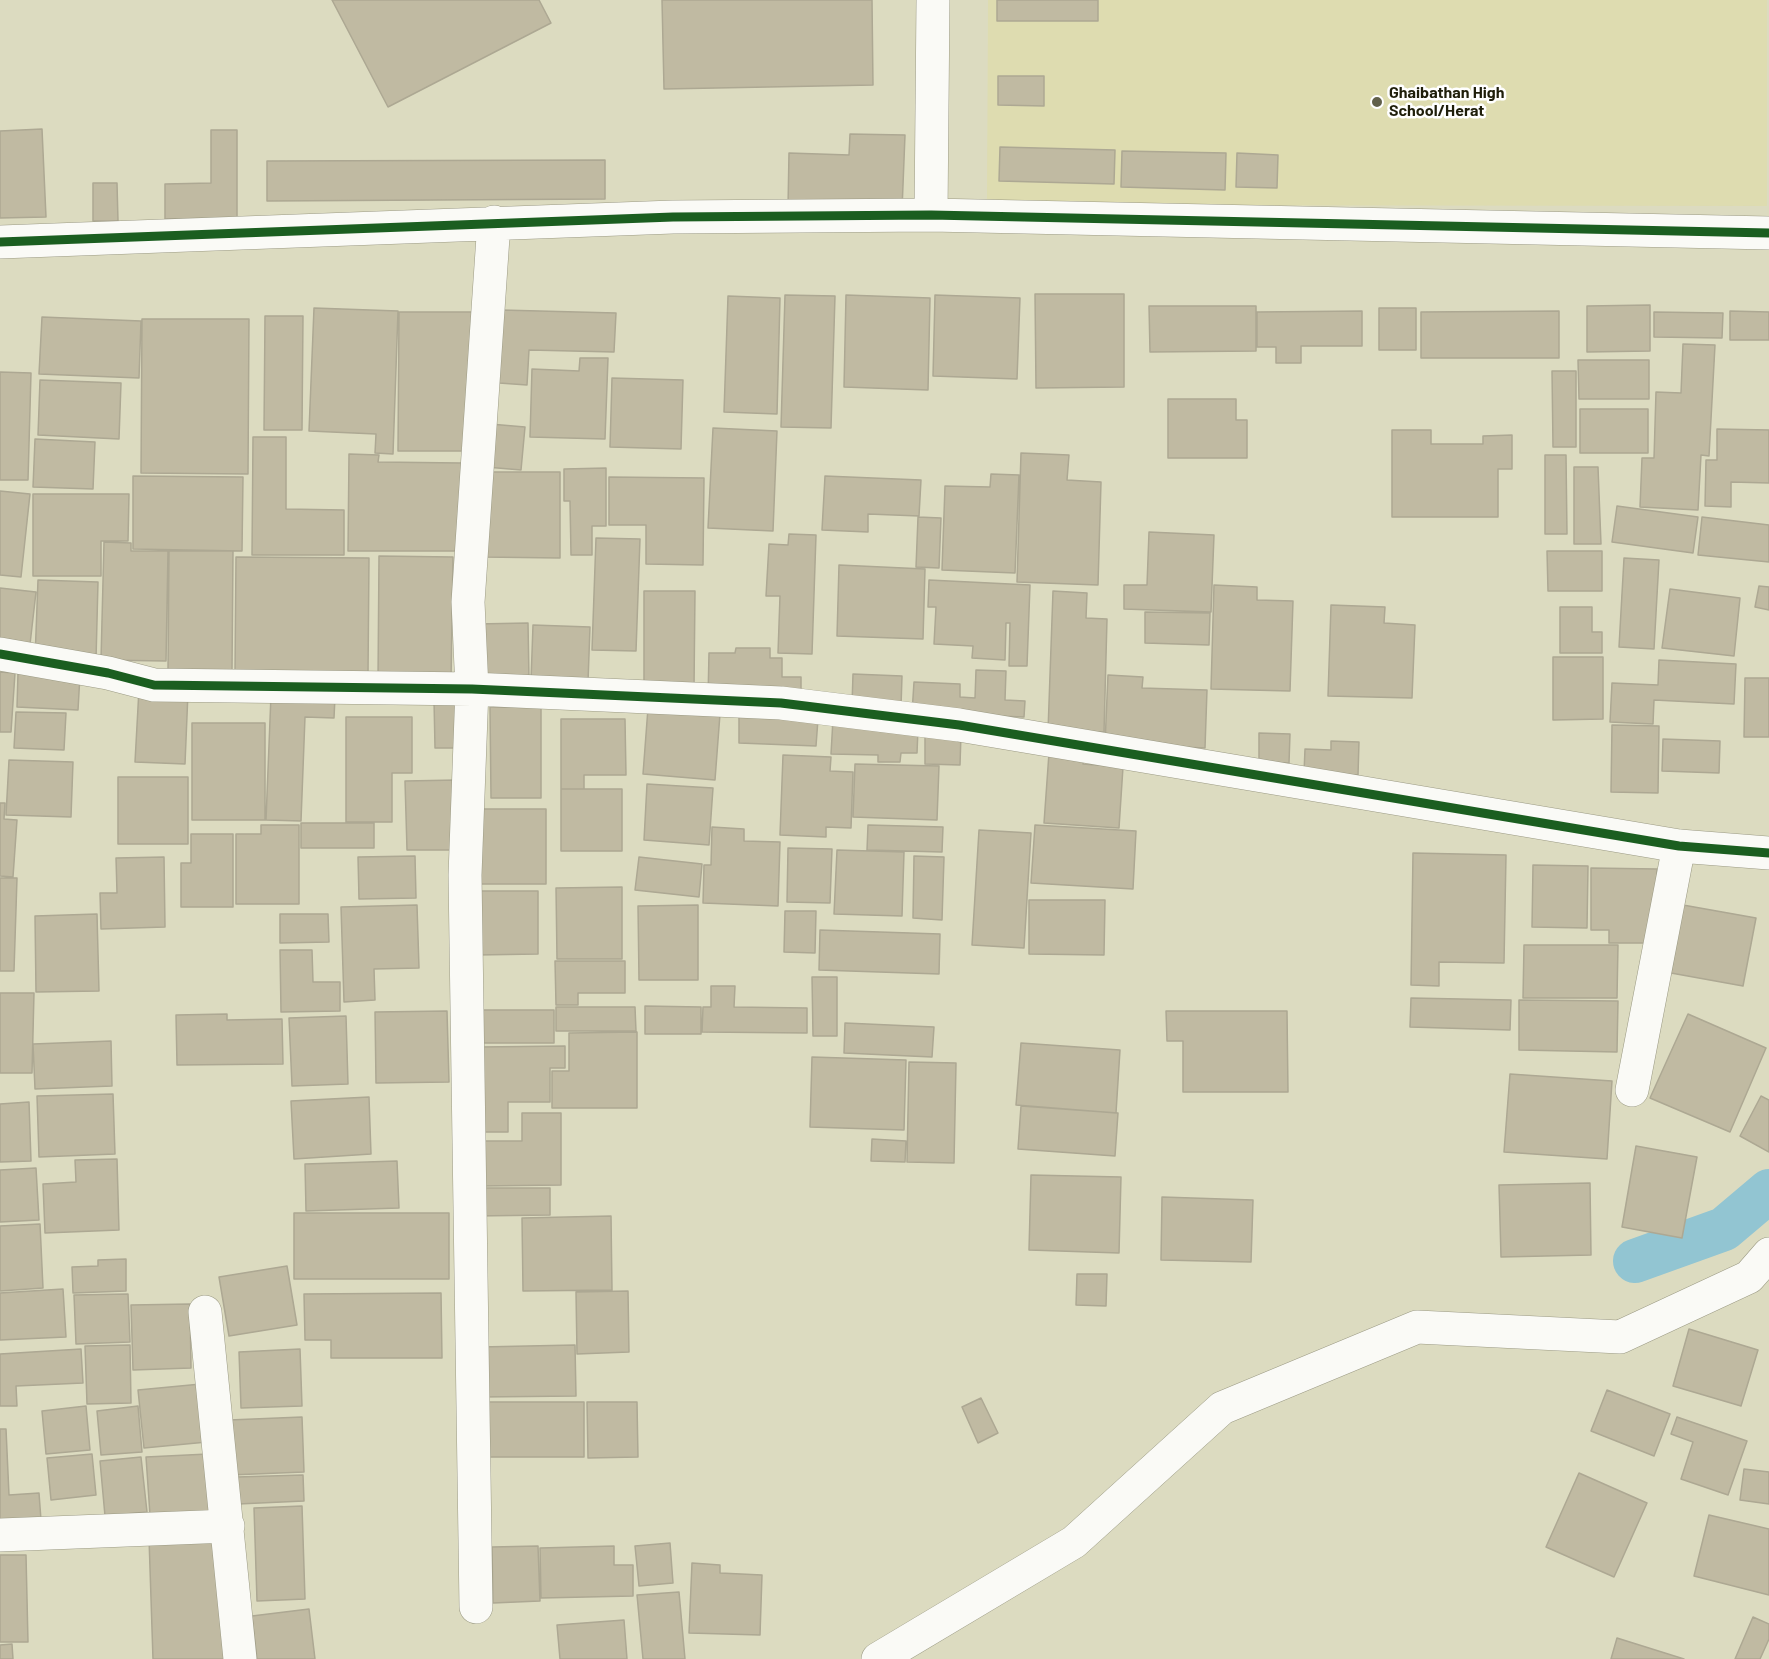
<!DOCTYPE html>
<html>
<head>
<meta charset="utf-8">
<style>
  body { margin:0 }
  canvas { display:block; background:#dcdbc0 }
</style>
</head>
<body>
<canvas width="1769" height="1659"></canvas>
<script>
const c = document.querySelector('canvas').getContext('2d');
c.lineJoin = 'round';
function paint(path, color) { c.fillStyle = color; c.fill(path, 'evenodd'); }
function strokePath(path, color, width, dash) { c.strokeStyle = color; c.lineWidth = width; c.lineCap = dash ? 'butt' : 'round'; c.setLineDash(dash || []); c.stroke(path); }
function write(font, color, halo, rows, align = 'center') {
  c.font = font + ' Barlow,sans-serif'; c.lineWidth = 5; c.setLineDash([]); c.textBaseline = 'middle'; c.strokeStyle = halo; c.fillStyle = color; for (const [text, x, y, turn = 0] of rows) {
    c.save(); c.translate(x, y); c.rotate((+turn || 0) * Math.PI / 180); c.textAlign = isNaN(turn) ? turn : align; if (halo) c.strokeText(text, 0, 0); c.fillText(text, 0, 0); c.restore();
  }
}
paint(new Path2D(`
  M988 0H1767V206L987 205Z`), '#dedcb0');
strokePath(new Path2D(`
  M1635 1261 1724 1229 1769 1191`), '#92c5d2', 44);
const building = new Path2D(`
  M332 0H539L551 23 388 107Z
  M662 0H872L873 85 664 89Z
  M997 0H1098V21H997Z
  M998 76H1044V106L998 105Z
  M42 129 46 217 0 218V131Z
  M211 130H237V218L165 219V184L211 183Z
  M850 134 905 135 902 210 788 207 789 153 849 155Z
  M1000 147 1115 150 1114 184 999 181Z
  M1122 151 1226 153 1225 190 1121 187Z
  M1237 153 1278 155 1277 188 1236 187Z
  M605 160V199L267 201V161Z
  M93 183H117L118 221H93Z
  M1035 294H1124V387L1036 388Z
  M785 295 835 296 831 428 781 427Z
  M846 295 930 298 928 390 844 387Z
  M935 295 1020 298 1017 379 933 376Z
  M728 296 780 298 777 414 724 412Z
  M1650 305V351L1587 352V306Z
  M1149 306H1256V351L1150 352Z
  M314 308 398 311 393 454 375 453 376 434 309 431Z
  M1379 308H1416V350H1379Z
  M501 310 616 313 614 352 529 350 527 385 499 383Z
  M1362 311V346H1301V363H1276V347H1257V312Z
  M1559 311V358H1421V312Z
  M1730 311 1769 312V340H1730Z
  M399 312H477L464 451H398Z
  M1654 312 1723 313 1722 338 1654 337Z
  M265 316H303L302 430H264Z
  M42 317 141 321 139 378 39 374Z
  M142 319H249L248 474 141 473Z
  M1683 344 1715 345 1709 456 1701 455 1698 510 1640 507 1642 458H1654L1656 392 1681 393Z
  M580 358H608L605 439 530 437 532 369 579 371Z
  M1578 360H1649V399H1579Z
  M1552 371H1576V447H1553Z
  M0 372 31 373 28 480H0Z
  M612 378 683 380 681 449 610 447Z
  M40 380 121 383 119 439 38 435Z
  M1168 399H1236V420H1247V458H1168Z
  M1580 409H1648V453H1580Z
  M490 424 525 427 521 470 486 467Z
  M713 428 777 431 773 531 708 528Z
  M1717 429 1769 430V483L1731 482V507L1705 506 1706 460H1717Z
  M1392 430H1431V444H1483V436L1512 435V469H1498V517H1392Z
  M253 437H286V509L344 510V555H252Z
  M35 439 95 442 93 489 33 487Z
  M1021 453 1069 455 1067 480 1101 482 1098 585 1017 582Z
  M349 454 379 455 378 462 461 463V551H348Z
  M1545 455H1566L1567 534H1545Z
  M1574 467H1598L1601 544H1574Z
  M606 468V526H592V555H571L570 501H564V469Z
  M483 472H560V558L482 557Z
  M991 474 1019 475 1015 573 942 570 945 486 990 487Z
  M133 476 243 477 242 551 133 549Z
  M825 476 921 480 919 516 868 514V532L822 530Z
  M609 477 704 478 703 565 646 564V525H609Z
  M0 491 30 494 21 577 0 575Z
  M33 494H129L128 541H101V576H33Z
  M1617 506 1698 517 1693 553 1612 542Z
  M918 517 941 518 939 568 916 567Z
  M1702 517 1769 525V562L1698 555Z
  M1149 532 1214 535 1211 612 1124 609V585H1147Z
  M789 534 816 535 812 654 778 653 780 596H766L769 544 788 545Z
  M596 538 640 539 636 651 592 650Z
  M104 542 131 543V551H168L166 661 101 660Z
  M169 551H233L232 671H168Z
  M1547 551H1602V591H1548Z
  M379 556 453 557 451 681 378 680Z
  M236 557 369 558 368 674 235 673Z
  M1624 558 1659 560 1654 649 1619 647Z
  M839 565 925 569 923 639 837 636Z
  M38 580 98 582 96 660 35 659Z
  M929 580 1030 585 1027 666H1009L1010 623H1006L1005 660 972 658 973 646 934 644 936 607H928Z
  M1214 585 1257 587V600L1293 601 1290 691 1211 689Z
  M1759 586 1769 587V610L1755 607Z
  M0 588 36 592 29 653 0 650Z
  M1670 589 1740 598 1734 656 1662 648Z
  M644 591H695L694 689H644Z
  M1053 591 1087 593 1086 618 1107 619 1104 732 1048 731Z
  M1331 605 1385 607 1384 623 1415 625 1412 698 1328 696Z
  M1560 607H1592V632H1602V653H1560Z
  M1145 612 1210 613 1209 645 1145 643Z
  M528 623 529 680 477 682 476 624Z
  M533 625 590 627 588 682 531 681Z
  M736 648H770V658H782V677H801V698H708L709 653H735Z
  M1553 657H1603V719L1553 720Z
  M1659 660 1736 664 1734 704 1654 700 1653 724 1610 722 1612 683 1658 685Z
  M976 670 1006 671 1005 700 1025 701 1024 717 912 713 914 682 960 684V697L975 698Z
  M0 672 15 673 11 732H0Z
  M18 673 80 675 78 710 17 707Z
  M853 674 902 676 901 707 852 705Z
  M1108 675 1143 677 1142 688 1207 690 1205 748 1105 744Z
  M1745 678H1769V737H1744Z
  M139 689 188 692 185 764 135 762Z
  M271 695 335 697 334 718 305 717 301 821 266 820Z
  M434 700H466L468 748H435Z
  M490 707H541V798H491Z
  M648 708 720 714 715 780 643 774Z
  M16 712 66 713 64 750 14 748Z
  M739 716 818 719 816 746 739 743Z
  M346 717H412V773H392V822H346Z
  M561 719H625L626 775H584V789H561Z
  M833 719 918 729 917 753H901L900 762H878V755L831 754Z
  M192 723H265V820H192Z
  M1612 725 1659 726 1658 793 1611 792Z
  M925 733 961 734 960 765 925 764Z
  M1259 733 1290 734 1289 763 1259 762Z
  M1663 739 1720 741 1719 773 1662 771Z
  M1331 741 1359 742 1358 775 1304 773 1305 749 1331 750Z
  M1049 753 1084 755 1083 764 1123 767 1119 828 1044 823Z
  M783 755 831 757 830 771 853 772 851 828 826 827V837L780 835Z
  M9 760 73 762 71 817 6 815Z
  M855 764 939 766 937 820 853 817Z
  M118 777H188V844H118Z
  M457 780 459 850H407L405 781Z
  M647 784 713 788 709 845 644 840Z
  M561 789H622V851H561Z
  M0 803H5L4 819 17 820 13 877 0 876Z
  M479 809H546V884H479Z
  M301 823H374V848H301Z
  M261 825H299V904H236V834H261Z
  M868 825 943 827 942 852 867 850Z
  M1035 825 1136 831 1133 889 1031 883Z
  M712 827 744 829V841L780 842 778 906 703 903 704 865H711Z
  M979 830 1031 833 1024 948 972 945Z
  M191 834H233V907H181V863H191Z
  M788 848 832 849 830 903 787 902Z
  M837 850 904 852 902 916 834 914Z
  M1413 853 1506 855 1504 963 1439 962V986L1411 985Z
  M415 856 416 898 359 899 358 857Z
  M914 856 944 857 942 920 913 918Z
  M164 857 165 927 101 929 100 893H117L116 858Z
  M639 857 702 864 699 897 635 890Z
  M1533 865 1588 866 1587 928 1532 927Z
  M1591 868 1657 869 1656 943H1609V930H1591Z
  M0 878H17L14 971H0Z
  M622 887V959H557L556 888Z
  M476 891H538V954L476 955Z
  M1029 900H1105L1104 955 1029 954Z
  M417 905 419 968 374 969 375 1000 344 1002 341 907Z
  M698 905V980H639L638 906Z
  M1683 905 1756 918 1743 986 1671 973Z
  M785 911H816L815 953 784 952Z
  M97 914 99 991 36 992 35 916Z
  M280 914H328L329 942 280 943Z
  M820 930 940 934 939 974 819 970Z
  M1524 945H1618L1617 998H1523Z
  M280 950H312L313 982H340V1011L281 1012Z
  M555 961H625V993H578V1005H556Z
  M812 977H837V1036H813Z
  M711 986H735L734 1007 807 1008V1033L702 1032 703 1007H711Z
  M0 993H34L32 1073H0Z
  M1411 998 1511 1000 1510 1030 1410 1027Z
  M1519 1000 1618 1001 1617 1052 1519 1050Z
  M645 1006 701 1007V1034H645Z
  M556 1007H635L636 1031H556Z
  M472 1010H554V1043H472Z
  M447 1011 449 1082 376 1083 375 1012Z
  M1166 1011H1287L1288 1092H1183V1041H1167Z
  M227 1014V1020L282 1019 283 1064 177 1065 176 1015Z
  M1688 1014 1766 1048 1730 1132 1650 1098Z
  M346 1016 348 1084 292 1086 289 1018Z
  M845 1023 934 1027 932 1057 844 1053Z
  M637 1032V1108H552V1071H569V1033Z
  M111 1041 112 1086 35 1089 33 1044Z
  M1021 1043 1120 1050 1116 1113 1016 1105Z
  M565 1046V1068H550V1102H508V1132H480L479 1047Z
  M812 1057 906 1060 904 1130 810 1127Z
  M909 1062 956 1063 954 1163 907 1162Z
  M1510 1074 1612 1081 1607 1159 1504 1152Z
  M113 1094 115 1154 39 1157 37 1096Z
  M1761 1096 1769 1100V1152L1740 1136Z
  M369 1097 371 1154 294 1159 291 1101Z
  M29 1102 31 1161 0 1162V1104Z
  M1021 1106 1118 1113 1115 1156 1018 1149Z
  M522 1113H561V1185L479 1186V1141H522Z
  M872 1139 906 1141 905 1162 871 1161Z
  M1636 1146 1697 1157 1682 1238 1622 1227Z
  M117 1159 119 1230 45 1233 43 1184 76 1182 75 1160Z
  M397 1161 399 1208 306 1211 305 1164Z
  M36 1168 39 1220 0 1222V1170Z
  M1031 1175 1121 1177 1119 1253 1029 1250Z
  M1590 1183 1591 1255 1501 1257 1499 1185Z
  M474 1188H550V1215L474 1216Z
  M1162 1197 1253 1200 1251 1262 1161 1260Z
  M294 1213H449V1279H294Z
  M611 1216 612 1290 523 1291 522 1218Z
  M40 1224 43 1288 0 1291V1226Z
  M126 1259V1291L73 1293 72 1267 98 1266V1260Z
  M287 1266 297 1325 229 1336 219 1277Z
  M1077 1274H1107L1106 1306 1076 1305Z
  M63 1289 66 1337 0 1340V1293Z
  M628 1291 629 1352 577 1354 576 1292Z
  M441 1293 442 1358H331V1340H305L304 1294Z
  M128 1294 130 1342 76 1344 74 1295Z
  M190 1304 191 1368 133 1370 131 1305Z
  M1689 1329 1758 1350 1741 1406 1673 1386Z
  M130 1345 131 1403 87 1404 85 1346Z
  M575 1345 576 1396 480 1397V1347Z
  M81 1349 83 1383 16 1386 17 1406H0V1354Z
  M300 1349 302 1406 241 1408 239 1352Z
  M201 1384 207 1442 144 1448 138 1390Z
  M1607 1390 1670 1414 1654 1456 1591 1431Z
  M981 1398 998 1433 978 1443 962 1407Z
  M484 1402H584V1457H484Z
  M587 1402H637L638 1457 588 1458Z
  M86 1406 90 1450 46 1454 42 1411Z
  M138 1406 142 1452 101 1455 97 1411Z
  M302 1417 304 1472 230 1475 229 1420Z
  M1677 1417 1747 1441 1728 1495 1681 1479 1693 1442 1671 1434Z
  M0 1429H6L9 1495 39 1493 41 1520 0 1522Z
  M92 1454 96 1495 51 1500 47 1458Z
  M208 1454 213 1511 150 1515 146 1457Z
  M141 1457 147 1512 105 1516 100 1461Z
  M1744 1469 1769 1472V1504L1740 1500Z
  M1579 1473 1647 1503 1614 1577 1546 1547Z
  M303 1475 304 1501 238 1504 237 1477Z
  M302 1506 305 1599 257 1601 254 1508Z
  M1709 1515 1769 1529V1595L1694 1576Z
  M220 1535 224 1659H153L149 1538Z
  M670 1543 673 1583 639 1586 635 1546Z
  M538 1546 540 1601 493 1603 492 1547Z
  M614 1546V1565H633V1596L541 1598 540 1548Z
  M0 1555H26L28 1642H0Z
  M692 1563 720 1565V1573L762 1575 760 1635 689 1633Z
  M679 1592 685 1659H643L637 1595Z
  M309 1609 315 1659H257L252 1616Z
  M1753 1617 1769 1624V1639L1760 1659H1735Z
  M624 1620 627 1659H560L557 1625Z
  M1617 1638 1684 1659H1611Z
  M12 1644 13 1659H0V1645Z`);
paint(building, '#c0baa2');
strokePath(building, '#ada893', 1.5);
const minor = new Path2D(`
  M931 215 933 0
  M0 242 673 217 931 215 1769 233
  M0 654 108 673 154 685 472 689 781 703 959 725 1679 846 1769 853
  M1632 1090 1679 846
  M205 1312 240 1659
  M0 1535 228 1526
  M476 1607 465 875 472 689 468 602 494 222
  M878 1659 1074 1542 1222 1408 1417 1327 1620 1337 1749 1277 1769 1254`);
strokePath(minor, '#9b9a84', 34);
strokePath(minor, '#fafaf6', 33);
strokePath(new Path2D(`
  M0 242 673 217 931 215 1769 233
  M0 654 108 673 154 685 472 689 781 703 959 725 1679 846 1769 853`), '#1b5e20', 9);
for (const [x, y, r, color] of [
  [1377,102,6,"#61604a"]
]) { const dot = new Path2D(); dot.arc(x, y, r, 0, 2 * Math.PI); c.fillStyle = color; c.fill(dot); strokePath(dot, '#fff', 2); }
write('bold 16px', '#1f1e0a', '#fff', [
  ["Ghaibathan High",1389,93],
  ["School/Herat",1389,111]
], 'left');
</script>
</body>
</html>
